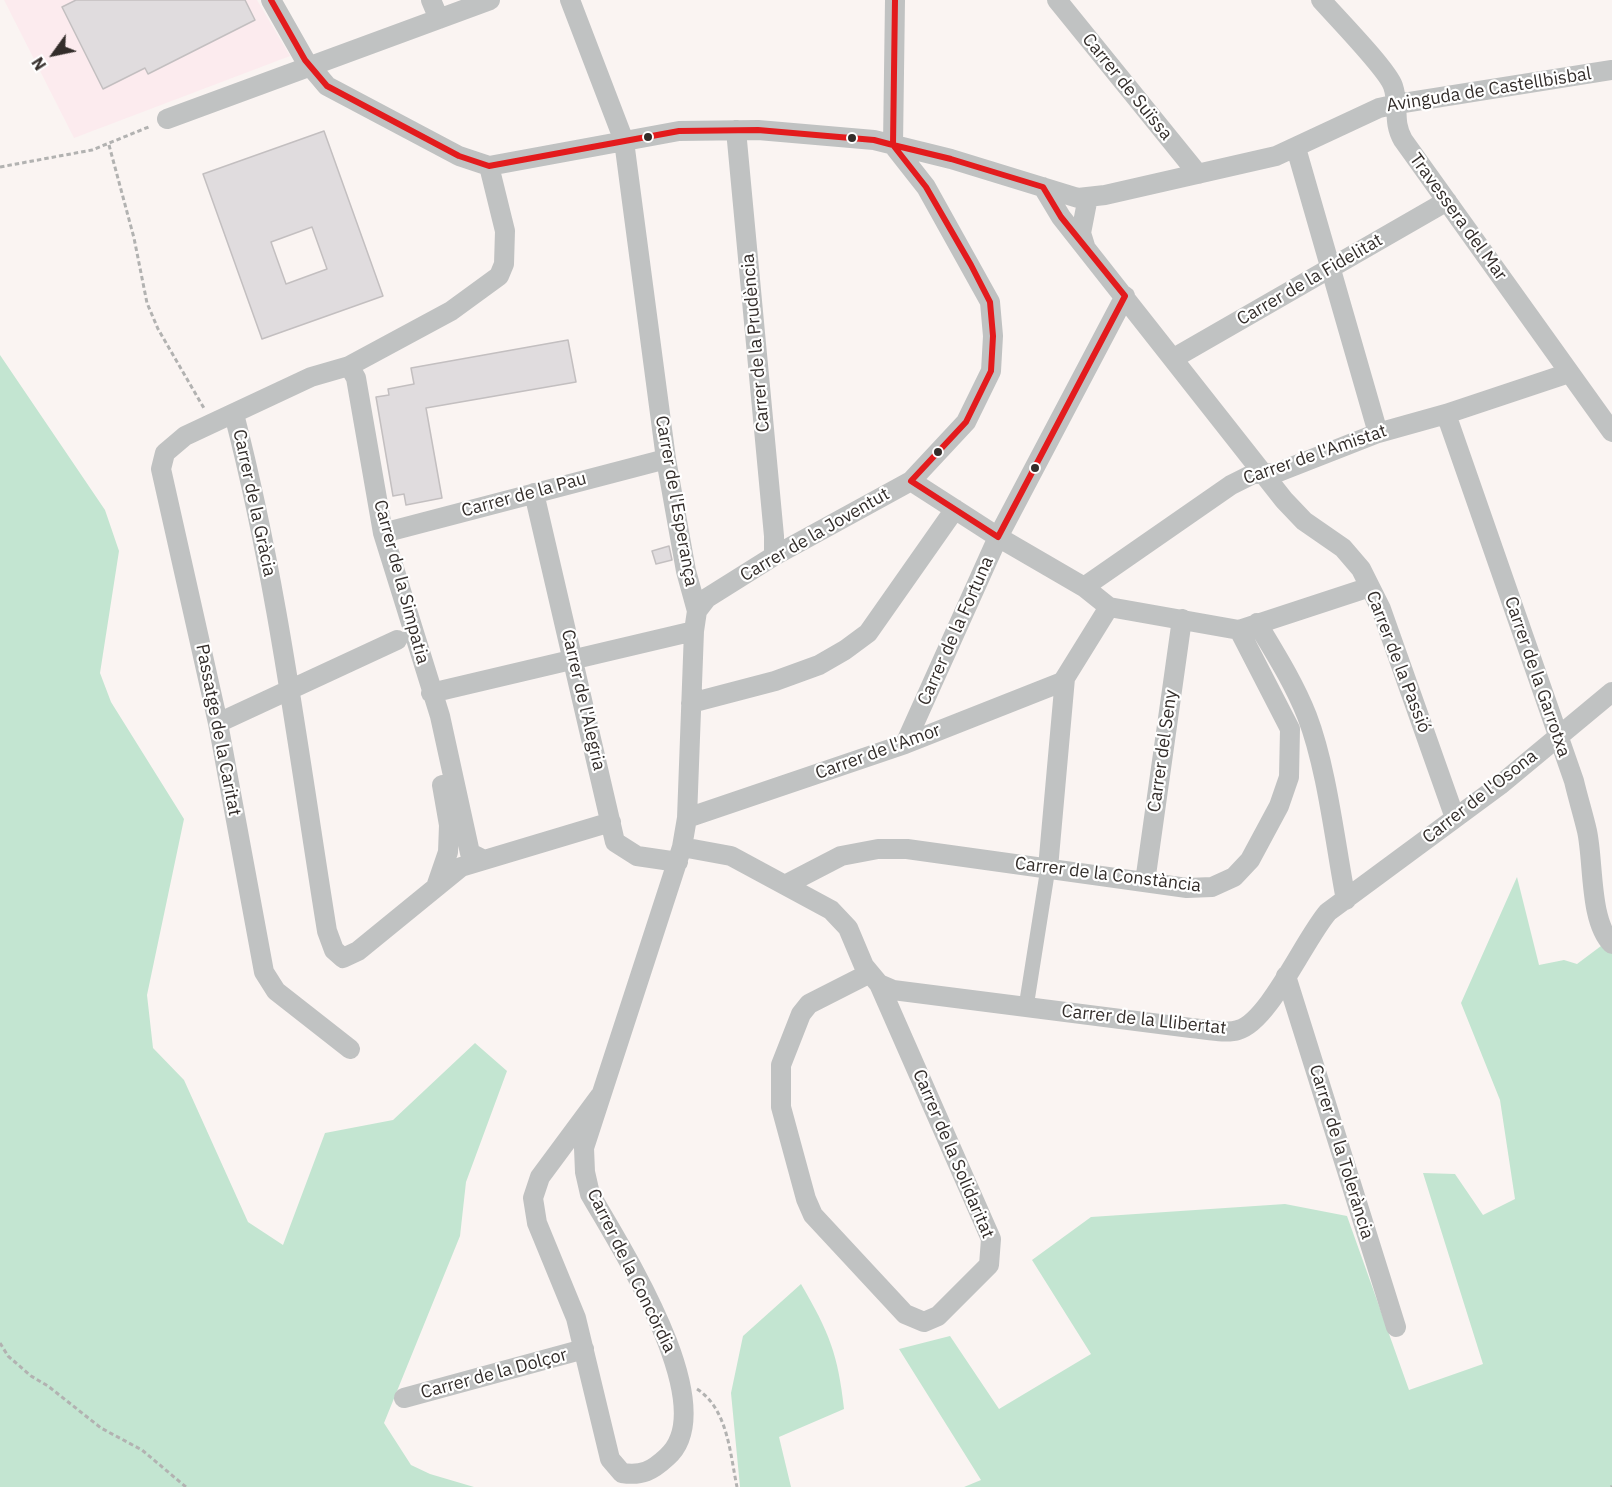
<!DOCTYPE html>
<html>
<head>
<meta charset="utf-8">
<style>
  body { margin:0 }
  #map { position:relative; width:1612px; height:1487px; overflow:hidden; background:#faf4f2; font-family:"IBM Plex Sans",sans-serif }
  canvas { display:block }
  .north { position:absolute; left:24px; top:24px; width:60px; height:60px; -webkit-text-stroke:4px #fff; paint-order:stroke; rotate:237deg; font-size:16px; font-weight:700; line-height:24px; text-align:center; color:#332d2a }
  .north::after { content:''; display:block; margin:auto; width:21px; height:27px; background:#332d2a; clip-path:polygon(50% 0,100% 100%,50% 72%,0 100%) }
</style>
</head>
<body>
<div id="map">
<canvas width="1612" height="1487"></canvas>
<div class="north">N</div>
</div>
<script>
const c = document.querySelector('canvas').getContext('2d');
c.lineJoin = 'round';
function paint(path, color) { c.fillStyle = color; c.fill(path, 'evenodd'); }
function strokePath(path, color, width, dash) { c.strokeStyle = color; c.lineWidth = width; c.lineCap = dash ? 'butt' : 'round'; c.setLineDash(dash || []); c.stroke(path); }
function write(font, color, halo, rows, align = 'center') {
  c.font = font + ' "IBM Plex Sans",sans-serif'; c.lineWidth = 4.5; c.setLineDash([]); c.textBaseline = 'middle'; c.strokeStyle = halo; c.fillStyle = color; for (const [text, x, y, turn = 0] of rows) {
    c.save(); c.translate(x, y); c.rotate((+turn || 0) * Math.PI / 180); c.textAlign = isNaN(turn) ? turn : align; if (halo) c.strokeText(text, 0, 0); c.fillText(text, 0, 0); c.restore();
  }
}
paint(new Path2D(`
  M4 0H257L290 56 74 138Z`), '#fcebee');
paint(new Path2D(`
  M0 355 105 510 119 551 100 673 111 702 184 819 147 995 153 1048 184 1080 248 1222 283 1245 325 1133 393 1120 475 1043 507 1071 466 1182 460 1236 384 1423 411 1465 430 1474 474 1487H0Z
  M1517 877 1539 965 1564 960 1577 964 1601 946 1612 953V1487H964L981 1480 899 1349 950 1336 999 1409 1091 1354 1032 1260 1091 1217 1285 1204 1347 1216 1409 1390 1483 1364 1423 1173 1455 1174 1483 1215 1515 1199 1500 1100 1461 1003Z
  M801 1284C829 1332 838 1354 844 1409L779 1437 791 1487H740L731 1393 743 1336Z`), '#c3e5d1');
const building = new Path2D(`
  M76 0H245L255 20 148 74 145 68 103 89 62 7Z
  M324 131 383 296 262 339 203 174ZM312 227 327 269 286 284 271 242Z
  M568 340 576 382 426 408 442 498 406 505 404 494 393 496 376 397 389 395 388 389 414 384 411 368Z
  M669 546 672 560 656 564 652 551Z`);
paint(building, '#e0dcde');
strokePath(building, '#c3bfc0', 1.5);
strokePath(new Path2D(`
  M109 145 134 238 147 303 158 329 205 410
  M0 167 92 150 151 126
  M0 1343 8 1356 31 1376 48 1386 101 1428 142 1450 186 1487
  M697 1389C728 1409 730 1454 737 1487
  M1611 1487 1612 1486`), '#b2b2b1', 3, [4.5, 3]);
strokePath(new Path2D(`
  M1026 1007 1048 868`), '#c0c2c2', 15);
strokePath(new Path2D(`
  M271 0 305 60 327 86 459 156 489 166 679 131 758 130 874 140 951 159 1078 198 1105 195 1276 156 1379 108 1397 104 1612 70
  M431 0 439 19
  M570 0 624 141 666 459 686 571 697 611 694 631 687 818 682 847 584 1148 585 1172 590 1194C619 1245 724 1407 667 1457 652 1471 642 1476 622 1473L610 1459 576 1318 537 1223 533 1198 540 1177 600 1096
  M1057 0 1198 174
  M1321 0C1336 17 1387 69 1393 86 1400 106 1392 121 1403 140L1612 432
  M167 119 490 0
  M736 130 774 536V556
  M1296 148 1378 433
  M1043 187 1061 217 1284 500 1304 521 1343 548 1361 569 1381 609 1455 818
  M1085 246 1081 233 1088 197
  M1174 358 1447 201
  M349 366 356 378 383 533 440 716 470 853 484 860
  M234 414C278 584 299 758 327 931L334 950 343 958 358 951 461 867 611 822
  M1446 414 1574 781C1578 798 1583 814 1587 831 1594 863 1589 921 1612 944
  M911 481 998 537 1084 587 1109 607 1239 630 1370 587
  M534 493 615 842 637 856 678 862
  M383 533 666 459
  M1084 587 1231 485 1253 474 1276 473 1378 433 1446 414 1569 373
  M697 611 707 598 774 556 911 481 966 422 991 371 993 336 990 302 926 187 893 145 895 0
  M1257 623C1275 653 1294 683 1307 716 1327 768 1335 843 1346 900
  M431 693 694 631
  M691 703 775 681 819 665 845 650 868 633 955 509
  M218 723 397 640
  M905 744 998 537 1125 296
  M687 818 905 744 1062 682 1065 678
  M682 847 731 856 831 910 848 928 864 966 879 984 991 1239 989 1265 938 1316 924 1322 905 1314 813 1215 806 1199 781 1107V1065L801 1014 809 1004 870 973
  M1048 868 1065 678 1109 607
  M1145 882 1182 619
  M437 884 448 852 449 825 442 785
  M785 885 841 856 878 849H907L1187 888 1212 887 1234 877 1250 860 1279 806 1289 777 1290 729 1239 630
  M1286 976 1396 1327
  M879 984 893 990 1191 1028C1205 1029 1226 1034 1238 1030 1269 1022 1305 938 1328 912L1500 785 1612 692
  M350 1049 276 991 264 972 218 723 161 469 165 453 185 436 311 377 349 366 451 311 499 276 504 264 505 231 489 166
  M404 1398 584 1349`), '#c0c2c2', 20);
strokePath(new Path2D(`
  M271 0 305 60 327 86 459 156 489 166 679 131 758 130 874 140 893 145
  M893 145 951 159 1043 187 1061 217 1125 296 998 537 911 481 966 422 991 371 993 336 990 302 971 265 926 187Z
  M893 145 895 0`), '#e31b1d', 6);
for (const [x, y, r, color] of [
  [648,137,5,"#332d2a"],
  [852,138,5,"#332d2a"],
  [938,452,5,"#332d2a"],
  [1035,468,5,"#332d2a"]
]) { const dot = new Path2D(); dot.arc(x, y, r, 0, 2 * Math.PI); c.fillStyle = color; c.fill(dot); strokePath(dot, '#fff', 2); }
write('18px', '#332d2a', '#fff', [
  ["Carrer de Suïssa",1127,87,51],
  ["Avinguda de Castellbisbal",1489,90,-9],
  ["Travessera del Mar",1458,217,54],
  ["Carrer de la Fidelitat",1310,280,-30],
  ["Carrer de la Prudència",756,343,-95],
  ["Carrer de l'Amistat",1315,455,-19],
  ["Carrer de la Pau",524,495,-15],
  ["Carrer de l'Esperança",676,501,80],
  ["Carrer de la Gràcia",254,503,78],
  ["Carrer de la Joventut",815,535,-30],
  ["Carrer de la Simpatia",401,582,75],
  ["Carrer de la Fortuna",956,631,-66],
  ["Carrer de la Passió",1398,662,69],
  ["Carrer de la Garrotxa",1537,677,71],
  ["Carrer de l'Alegria",583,700,77],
  ["Passatge de la Caritat",218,730,79],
  ["Carrer del Seny",1163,751,-82],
  ["Carrer de l'Amor",878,752,-20],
  ["Carrer de l'Osona",1480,797,-38],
  ["Carrer de la Constància",1108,875,7],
  ["Carrer de la Llibertat",1144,1020,6],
  ["Carrer de la Tolerància",1341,1152,73],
  ["Carrer de la Solidaritat",953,1154,67],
  ["Carrer de la Concòrdia",631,1271,64],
  ["Carrer de la Dolçor",494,1374,-15]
]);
</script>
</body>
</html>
